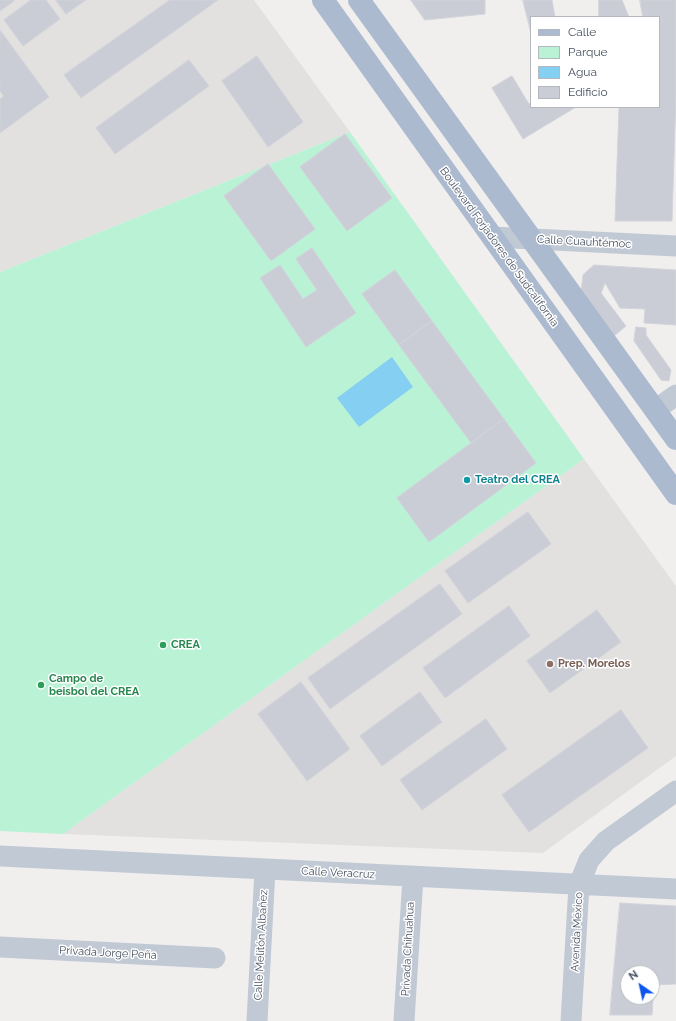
<!DOCTYPE html>
<html>
<head>
<meta charset="utf-8">
<style>
  body { margin:0 }
  #map { position:relative; width:676px; height:1021px; overflow:hidden; background:#f1efee; font-family:Raleway,sans-serif }
  canvas { display:block }
  .legend { position:absolute; left:530px; top:16px; width:130px; height:92px; box-sizing:border-box; background:#fff; border:1px solid #b5b9bf; margin:0; padding:5px 7px; list-style:none; font-size:12px; color:#454f5e }
  .legend li { display:flex; align-items:center; gap:8px; height:20px }
  .legend b { width:20px; border:1px solid #b5b9bf }
  .north { position:absolute; left:620px; top:965px; width:40px; height:40px; box-sizing:border-box; background:#fff; border:1px solid #b5b9bf; border-radius:50%; rotate:326deg; font-size:11px; font-weight:700; line-height:16px; text-align:center; color:#454f5e }
  .north::after { content:''; display:block; margin:auto; width:14px; height:18px; background:#0c56ee; clip-path:polygon(50% 0,100% 100%,50% 72%,0 100%) }
</style>
</head>
<body>
<div id="map">
<canvas width="676" height="1021"></canvas>
<ul class="legend">
<li><b style="height:5px;background:#acbad0"></b>Calle</li>
<li><b style="height:11px;background:#baf2d6"></b>Parque</li>
<li><b style="height:11px;background:#84cff2"></b>Agua</li>
<li><b style="height:11px;background:#cacdd5"></b>Edificio</li>
</ul>
<div class="north">N</div>
</div>
<script>
const c = document.querySelector('canvas').getContext('2d');
c.lineJoin = 'round';
function paint(path, color) { c.fillStyle = color; c.fill(path, 'evenodd'); }
function strokePath(path, color, width, dash) { c.strokeStyle = color; c.lineWidth = width; c.lineCap = dash ? 'butt' : 'round'; c.setLineDash(dash || []); c.stroke(path); }
function write(font, color, halo, rows, align = 'center') {
  c.font = font + ' Raleway,sans-serif'; c.lineWidth = 3; c.setLineDash([]); c.textBaseline = 'middle'; c.strokeStyle = halo; c.fillStyle = color; for (const [text, x, y, turn = 0] of rows) {
    c.save(); c.translate(x, y); c.rotate((+turn || 0) * Math.PI / 180); c.textAlign = isNaN(turn) ? turn : align; if (halo) c.strokeText(text, 0, 0); c.fillText(text, 0, 0); c.restore();
  }
}
paint(new Path2D(`
  M0 0H254L350 132 0 272Z
  M584 459 676 586V756L543 853 63 834Z`), '#e3e0e0');
paint(new Path2D(`
  M350 132 584 459 63 834 0 831V272Z`), '#baf2d6');
paint(new Path2D(`
  M392 357 413 387 359 427 337 398Z`), '#84cff2');
const building = new Path2D(`
  M0 0H14V1L0 11Z
  M31 0H46L60 19 23 46 4 20Z
  M56 0H86L66 14Z
  M170 0H218L81 98 64 75Z
  M411 0H485V14L425 20Z
  M523 0H552L555 17H531V33Z
  M599 0H622L629 17H599Z
  M640 0H676V95L672 221H615L619 107H659V17H643Z
  M0 30 49 97 0 133V99L4 96 0 91Z
  M257 56 303 122 268 147 222 81Z
  M189 60 209 86 115 154 96 128Z
  M512 76 529 104 531 102V107H576L523 139 492 88Z
  M345 134 392 198 347 231 300 167Z
  M268 164 315 229 271 261 224 196Z
  M312 248 356 313 306 347 260 278 280 265 303 299 317 290 296 259Z
  M594 265 676 270V325L644 323 645 309 620 308 605 283 601 293 626 326 614 336 581 292 583 275Z
  M395 270 432 321 399 345 362 294Z
  M432 321 504 419 471 443 399 345Z
  M636 327 646 328V335L671 370 669 381 661 380 634 341Z
  M504 419 536 463 429 542 397 498Z
  M528 512 551 544 468 603 445 571Z
  M440 584 462 614 330 709 308 678Z
  M509 606 530 636 445 698 423 668Z
  M597 610 621 642 550 693 527 661Z
  M301 682 350 749 307 781 258 714Z
  M420 692 442 722 382 766 360 736Z
  M621 710 648 748 529 832 502 795Z
  M486 719 507 749 422 810 400 780Z
  M620 903 676 906V984L654 985 652 1015H610ZM628 973H652V997H628Z`);
paint(building, '#cacdd5');
strokePath(building, '#d2d4db', 1);
strokePath(new Path2D(`
  M492 237 676 246
  M655 410 676 395
  M0 856 676 889
  M0 947 215 958
  M257 1021 265 869
  M404 1021 413 877
  M571 1021 579 885 589 860 606 841 676 791`), '#c1c9d5', 21);
strokePath(new Path2D(`
  M323 0 676 494
  M359 0 676 439`), '#acbad0', 22);
for (const [x, y, r, color] of [
  [467,480,4,"#0f9aa8"],
  [163,645,4,"#2e9e5b"],
  [550,664,4,"#8d6e63"],
  [41,685,4,"#2e9e5b"]
]) { const dot = new Path2D(); dot.arc(x, y, r, 0, 2 * Math.PI); c.fillStyle = color; c.fill(dot); strokePath(dot, '#fff', 1.5); }
write('11px', '#454f5e', '#fff', [
  ["Calle Cuauhtémoc",584,242,3],
  ["Boulevard Forjadores de Sudcalifornia",499,247,54],
  ["Calle Veracruz",338,873,3],
  ["Avenida México",577,932,-87],
  ["Calle Melitón Albañez",261,945,-87],
  ["Privada Chihuahua",408,949,-87],
  ["Privada Jorge Peña",108,953,3]
]);
write('bold 11px', '#0d838f', '#fff', [
  ["Teatro del CREA",475,480]
], 'left');
write('bold 11px', '#27864d', '#fff', [
  ["CREA",171,645],
  ["Campo de",49,679],
  ["beisbol del CREA",49,692]
], 'left');
write('bold 11px', '#785e54', '#fff', [
  ["Prep. Morelos",558,664]
], 'left');
</script>
</body>
</html>
